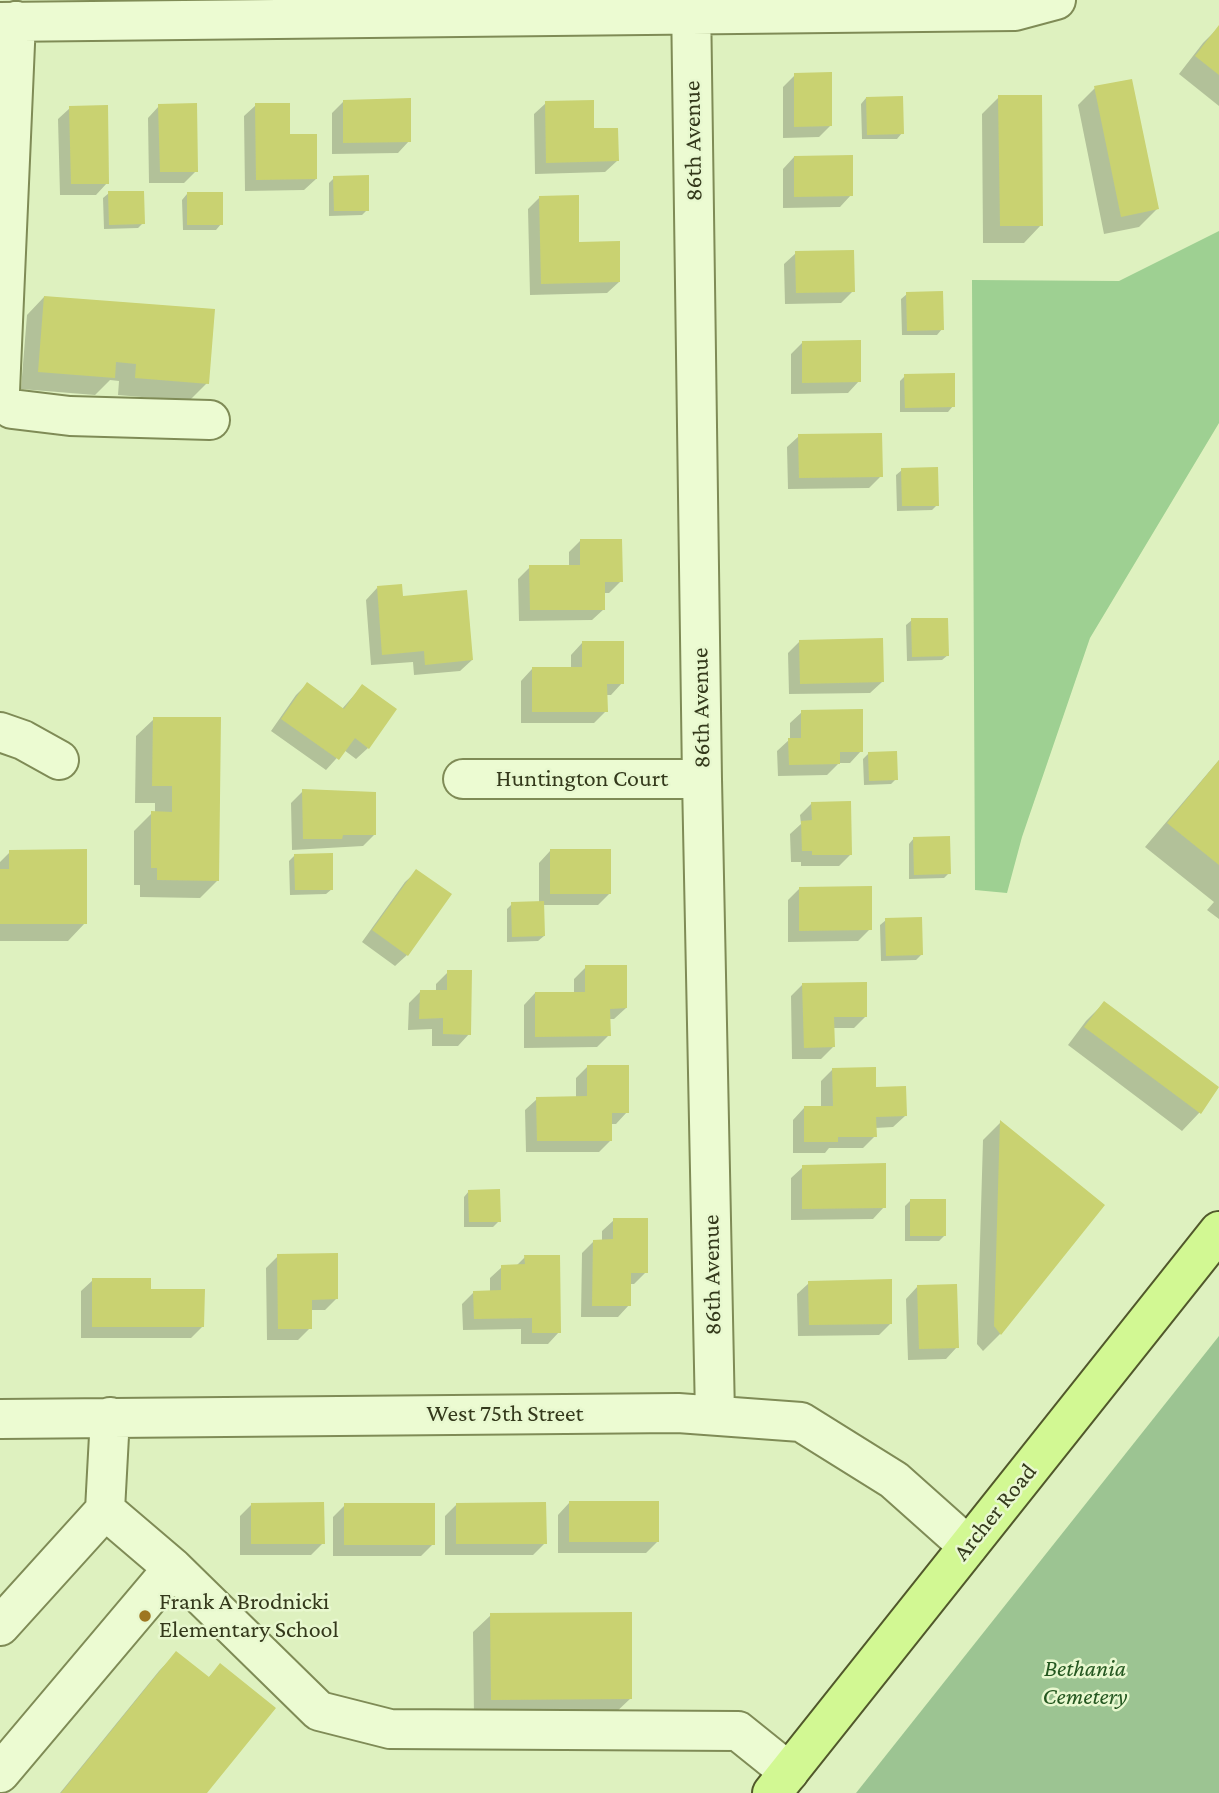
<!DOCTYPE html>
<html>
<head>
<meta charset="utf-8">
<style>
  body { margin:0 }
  canvas { display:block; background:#def1bf }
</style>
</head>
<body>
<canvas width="1219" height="1793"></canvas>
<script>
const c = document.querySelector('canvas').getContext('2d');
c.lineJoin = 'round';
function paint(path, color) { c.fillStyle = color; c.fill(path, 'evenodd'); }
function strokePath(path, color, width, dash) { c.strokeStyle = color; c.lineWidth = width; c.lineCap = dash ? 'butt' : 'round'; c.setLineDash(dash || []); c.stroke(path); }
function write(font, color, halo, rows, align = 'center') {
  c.font = font + ' "Crimson Pro",serif'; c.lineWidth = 5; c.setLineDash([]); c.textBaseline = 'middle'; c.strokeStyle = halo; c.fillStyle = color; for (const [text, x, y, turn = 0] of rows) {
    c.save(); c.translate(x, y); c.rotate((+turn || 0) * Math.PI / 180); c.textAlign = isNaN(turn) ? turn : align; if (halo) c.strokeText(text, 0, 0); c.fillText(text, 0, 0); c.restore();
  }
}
paint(new Path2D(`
  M1219 231V423L1090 638 1022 837 1007 893 975 890 972 280 1119 281Z`), '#9ed092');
paint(new Path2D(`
  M1219 1336V1793H856Z`), '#9cc492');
paint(new Path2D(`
  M1219 27V106L1179 74 1203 43Z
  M795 75 831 125 819 137 783 138V87Z
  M1095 88 1157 209 1139 227 1104 234 1078 105Z
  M999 97 1041 225 1024 243H983L982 114Z
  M866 98 902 133 897 139H862L861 104Z
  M343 102 409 141 398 153 332 154V113Z
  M546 103 592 130 617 161 605 172 535 174 534 114Z
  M256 105 289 136 316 179 304 190 245 191 244 116Z
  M159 106 196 171 184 183H149L148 118Z
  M70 108 107 183 96 195H60L58 119Z
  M794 157 851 195 840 207 783 208V169Z
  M334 178 367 210 362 215 329 216V183Z
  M109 193 143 223 138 228 104 229 103 198Z
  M187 194 221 224 216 230H183L182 200Z
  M540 197 578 243 619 282 607 293 530 295 528 209Z
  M796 253 853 291 841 303 785 304 784 264Z
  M907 294 942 329 937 335H902L901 299Z
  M44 297 207 383 189 401 118 395 119 381 110 380 95 395 21 389 27 315Z
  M802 343 859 381 848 393 791 394V354Z
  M905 376 953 406 948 412H900V381Z
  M799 436 881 476 869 488 788 489 787 447Z
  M902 470 937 505 932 510 897 511 896 475Z
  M580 541 621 581 609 593H604V609L592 620 519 621 518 579 530 567H569V552Z
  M377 588 401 598 472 660 460 671 414 675 413 662 371 665 366 600Z
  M912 620 948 655 942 660 907 661 906 625Z
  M800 641 882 682 870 693 789 694 788 653Z
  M582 643 622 683 611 695H606V711L594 723H521V681L532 669H571V655Z
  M307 684 342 709 362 686 368 748 356 759 344 750 326 770 271 731 296 695Z
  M802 712 861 751 850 763H839L827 775 778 776 777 751 790 739V723Z
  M154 719 218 880 200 898 140 897V885H134V831L152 813H155V803H135L136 736Z
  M869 753 896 779 891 784 864 785 863 759Z
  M1219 760V919L1207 910 1214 902 1145 847Z
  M303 791 374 835 363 846 292 850 291 803Z
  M812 803 851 854 839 866H801V862H791L790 834 801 824 800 815Z
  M914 838 949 873 944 878 909 879V844Z
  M550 851 610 893 598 905H542L544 936 538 941 507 942V909L512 904 539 903V863Z
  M10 852 85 923 68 941H0V862Z
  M295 855 332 889 326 894 290 895 289 861Z
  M417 871 407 955 395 966 362 942 405 882Z
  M800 888 870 929 858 941 788 942V900Z
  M886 920 921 955 916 960 881 961 880 925Z
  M586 967 626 1008 614 1019H609V1035L597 1047 524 1048V1005L535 993H574V979Z
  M448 972 469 1034 458 1046H432V1029L408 1030 409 1003 420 992H436V984Z
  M803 984 866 1016 854 1028H833V1047L821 1059H792L791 996Z
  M1104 1003 1218 1088 1199 1113 1182 1131 1068 1045 1086 1021Z
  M587 1067 627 1112 616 1124H610L611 1140 599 1152H526L525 1110 537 1099 576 1098V1078Z
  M833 1069 874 1089 905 1116 893 1127 875 1128V1136L863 1148H829L825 1153H793V1120L804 1108H821V1081Z
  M1000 1123V1334L983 1351 977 1344 983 1140Z
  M803 1167 884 1207 873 1219 791 1220V1178Z
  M469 1191 499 1221 493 1227H464V1197Z
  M910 1201 945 1235 939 1241H905V1206Z
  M614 1220 646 1272 634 1284H630L629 1305 618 1317H581L582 1253 594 1241H602V1231Z
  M278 1256 337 1298 325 1310H310V1328L298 1340H267L266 1268Z
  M525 1257 559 1332 548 1344H521V1329L463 1330 462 1304 474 1292H490V1278L502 1267 516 1266Z
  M93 1280 150 1291 203 1326 191 1338H81V1291Z
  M809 1283 891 1323 879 1335 798 1336 797 1294Z
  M917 1287 957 1347 946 1359 908 1360 906 1299Z
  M569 1503 658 1541 646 1553H558V1515Z
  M252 1504 323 1543 311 1555H240V1516Z
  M457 1504 545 1543 533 1555H445V1516Z
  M345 1505 433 1544 421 1556H333V1517Z
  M491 1615 631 1698 613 1715 474 1717 473 1632Z
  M176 1653 208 1678 221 1665 204 1793H60L159 1671Z`), '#0003');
paint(new Path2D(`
  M1219 25V75L1195 56Z
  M832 72V126L794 127V73Z
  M1132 79 1159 209 1121 217 1094 86Z
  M998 95H1042L1043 226H1000Z
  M903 96 904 134 867 135 866 97Z
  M411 98V142L343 143V100Z
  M594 100V128H618L619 161 546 163 545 101Z
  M197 103 198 172H160L158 104Z
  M255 103H290V134H317V179L256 180Z
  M108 105 109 184H71L69 106Z
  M853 155V196L794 197V156Z
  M369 175V211H334L333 176Z
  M108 191H144L145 224 109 225Z
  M187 192H223V225H187Z
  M579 195V242L620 241V282L541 284 539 196Z
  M854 250 855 292 796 293 795 251Z
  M943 291 944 330 907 331 906 292Z
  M44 296 215 309 209 384 135 378 136 364 116 362 115 378 38 372Z
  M861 340V382L802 383V341Z
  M955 373V407L905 408 904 374Z
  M882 433 883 477 799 478 798 434Z
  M938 467 939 506H902L901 468Z
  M580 539H622L623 582H605V610H530L529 565H580Z
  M402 584 403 596 467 590 473 660 425 665 424 651 382 655 377 586Z
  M911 618H948L949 656 912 657Z
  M883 638 884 682 800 684 799 640Z
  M582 641H624V684H607L608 712H532V667H582Z
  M307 682 344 709 362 684 397 709 369 749 355 738 339 760 281 719Z
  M863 709V752H840V764L789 765 788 738H801V710Z
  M153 717H221L219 881 157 880V868H151V811L172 812V786H152Z
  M897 751 898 780 869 781 868 752Z
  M1219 760V865L1167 823Z
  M302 789 376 792V835H343L342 839H303Z
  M851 801 852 855H812V851H802L801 821 812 820 811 802Z
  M950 836 951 874 914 875 913 837Z
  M87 849V924H0V869H9V850Z
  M550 849H611V894H550Z
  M333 853V890H295L294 854Z
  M416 869 452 894 408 956 372 930Z
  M872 886V930L799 931V887Z
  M544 901 545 936 512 937 511 902Z
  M922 917 923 955 886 956 885 918Z
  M585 965H627V1008L610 1009 611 1036 535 1037V992H585Z
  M447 970H472L471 1035 443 1034V1018L419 1019 420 990H447Z
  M867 982V1017H834L835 1047 804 1048 802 983Z
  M1104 1001 1219 1087 1201 1114 1084 1027Z
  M587 1065H629V1113H612V1141H537L536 1097 587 1096Z
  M876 1067V1087L906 1086 907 1116 876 1117 877 1137H838V1142H804V1106H833L832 1068Z
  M1000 1120 1105 1205 1001 1335 994 1326Z
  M886 1163V1208L802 1209V1165Z
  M500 1189 501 1222H469L468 1190Z
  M910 1199H946V1236H910Z
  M613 1218H648V1273H631V1306H592L593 1240 613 1239Z
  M338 1253V1299L312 1300V1329H278L277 1254Z
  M524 1255H560L561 1333H532V1318L474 1319 473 1291 501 1290V1265L525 1264Z
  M92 1278H151V1289H205L204 1327H92Z
  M892 1279V1324L809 1325 808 1281Z
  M957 1284 959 1348 919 1349 917 1285Z
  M569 1501H659V1542H569Z
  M324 1502 325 1544H251V1503Z
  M546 1502 547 1544H456V1503Z
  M344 1503H435V1545H344Z
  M632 1612V1699L491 1700 490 1613Z
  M176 1651 209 1677 220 1663 276 1708 207 1793H61Z`), '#c9d271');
const minor = new Path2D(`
  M691 0 702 779 715 1415
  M0 22 1015 11 1056 0
  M0 391 16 21
  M0 402 12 409 70 416 210 420
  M0 732 23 740 59 760
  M463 779H702
  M0 1419 678 1413 801 1422 894 1480 968 1546
  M173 1568 319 1711 390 1729 738 1731 789 1772
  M0 1626 105 1510 110 1417
  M0 1773 173 1568 105 1510`);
const major = new Path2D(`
  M772 1793 1219 1231`);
strokePath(minor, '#7f8b56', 42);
strokePath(major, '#51582b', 42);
strokePath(minor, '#ecfbd2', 38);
strokePath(major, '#d2f893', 38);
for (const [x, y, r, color] of [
  [145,1616,7,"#9e7621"]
]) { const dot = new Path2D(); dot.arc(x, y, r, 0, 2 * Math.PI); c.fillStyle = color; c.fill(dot); strokePath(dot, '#e8f8cf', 2.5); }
write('24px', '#34391b', '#e8f8cf', [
  ["86th Avenue",693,141,-91],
  ["86th Avenue",701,708,-91],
  ["Huntington Court",582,779],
  ["86th Avenue",712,1275,-91],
  ["West 75th Street",505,1414],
  ["Archer Road",995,1512,-51]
]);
write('24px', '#34391b', '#e8f8cf', [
  ["Frank A Brodnicki",159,1602],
  ["Elementary School",159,1630]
], 'left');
write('italic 24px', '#245720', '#e8f8cf', [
  ["Bethania",1085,1669],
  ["Cemetery",1085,1697]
]);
</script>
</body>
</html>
